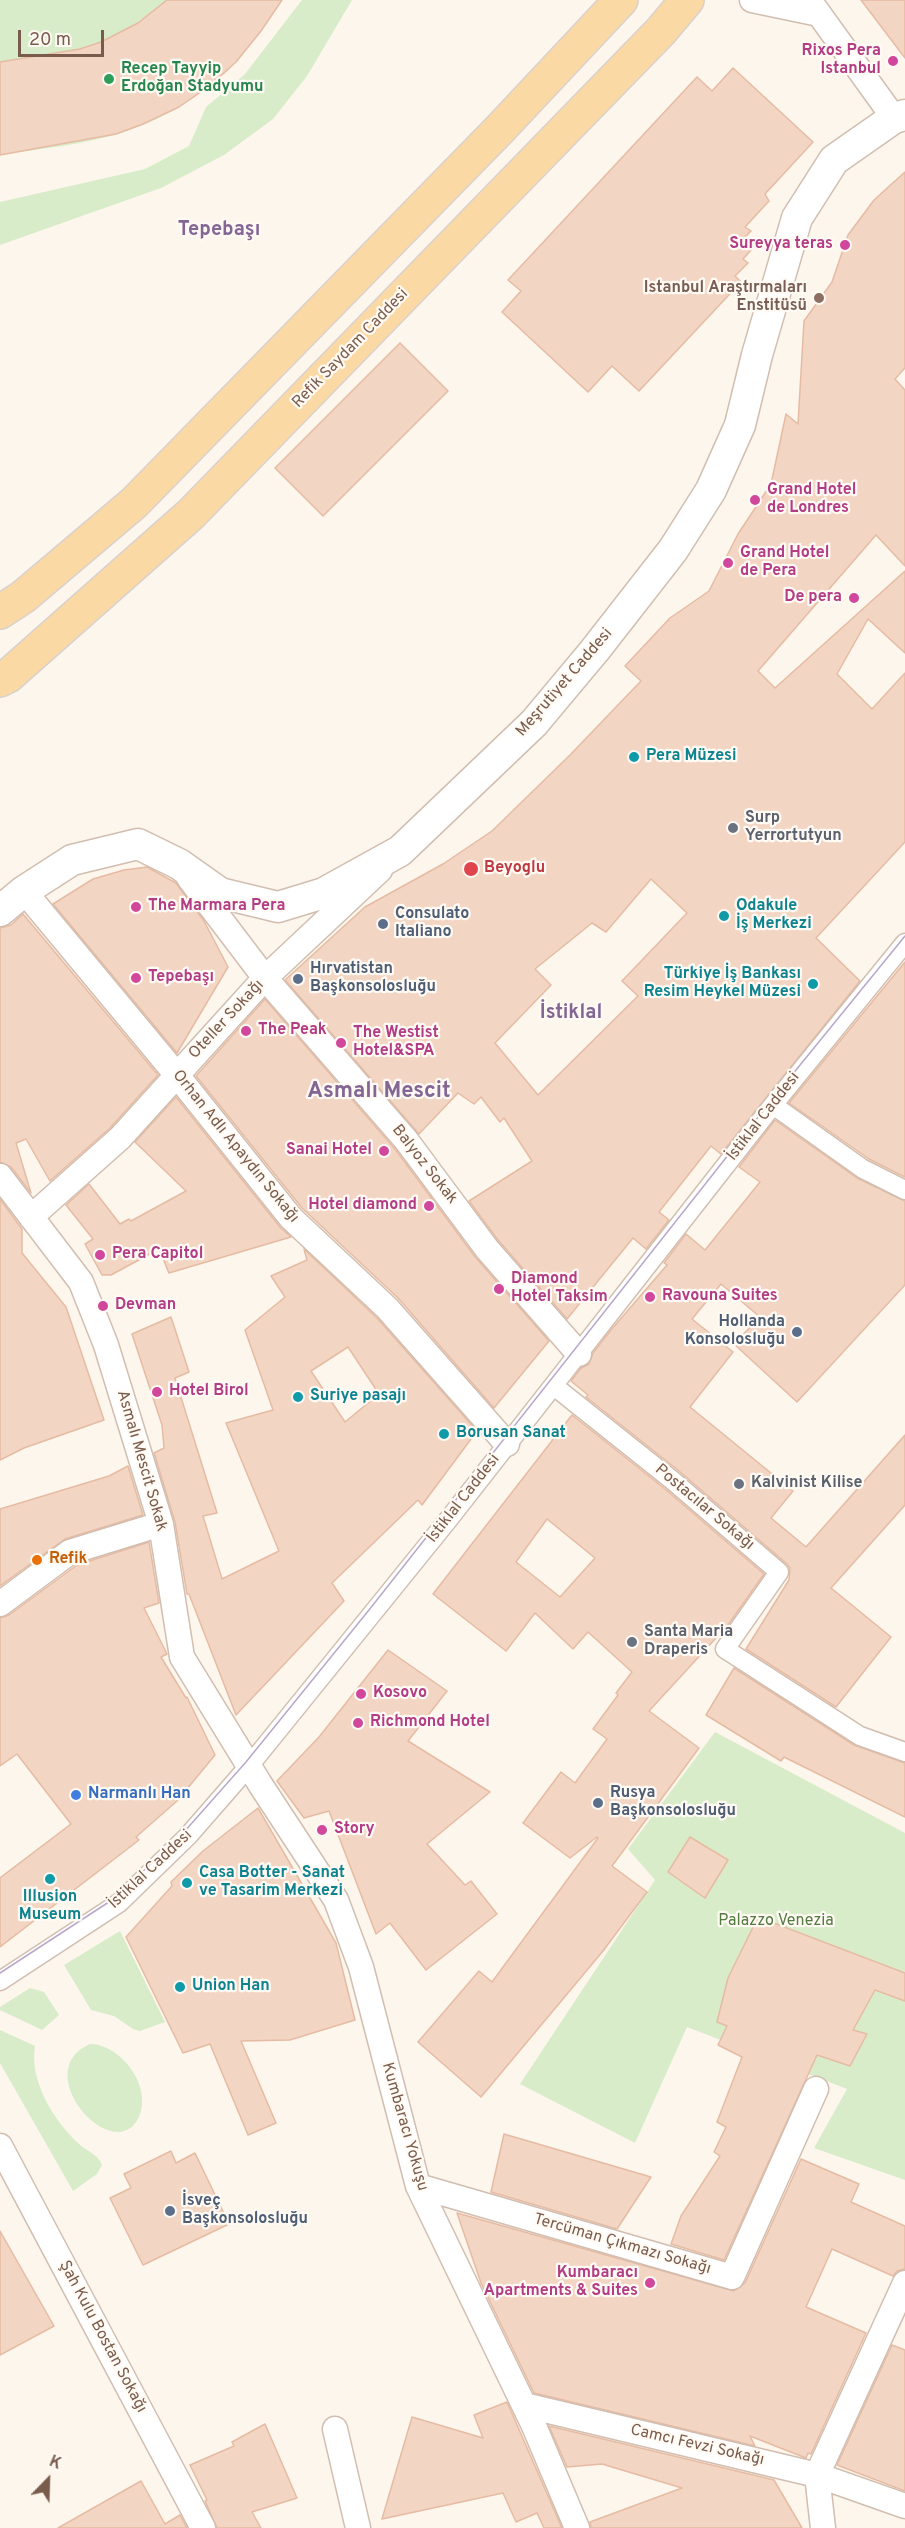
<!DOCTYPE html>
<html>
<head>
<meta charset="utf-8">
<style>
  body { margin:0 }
  #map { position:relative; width:905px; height:2528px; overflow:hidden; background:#fdf6ec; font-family:Overpass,sans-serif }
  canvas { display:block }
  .north { position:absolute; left:18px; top:2450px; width:60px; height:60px; -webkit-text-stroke:4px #fffaf3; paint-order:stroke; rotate:23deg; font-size:16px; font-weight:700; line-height:24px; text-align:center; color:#7a5c4d }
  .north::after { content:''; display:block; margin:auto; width:21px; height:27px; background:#7a5c4d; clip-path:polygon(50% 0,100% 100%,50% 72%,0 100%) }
  .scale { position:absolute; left:18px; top:30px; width:86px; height:27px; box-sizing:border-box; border:3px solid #7a5c4d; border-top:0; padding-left:8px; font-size:18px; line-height:21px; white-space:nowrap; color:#7a5c4d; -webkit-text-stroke:4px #fffaf3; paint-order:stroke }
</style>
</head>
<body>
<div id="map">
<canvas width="905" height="2528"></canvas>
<div class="north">K</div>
<div class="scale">20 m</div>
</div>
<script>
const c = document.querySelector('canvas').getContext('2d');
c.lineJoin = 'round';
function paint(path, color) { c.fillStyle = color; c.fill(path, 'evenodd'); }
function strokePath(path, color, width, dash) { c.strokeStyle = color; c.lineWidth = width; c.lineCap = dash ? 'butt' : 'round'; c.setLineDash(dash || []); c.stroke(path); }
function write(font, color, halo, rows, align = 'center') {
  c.font = font + ' Overpass,sans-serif'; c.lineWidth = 4.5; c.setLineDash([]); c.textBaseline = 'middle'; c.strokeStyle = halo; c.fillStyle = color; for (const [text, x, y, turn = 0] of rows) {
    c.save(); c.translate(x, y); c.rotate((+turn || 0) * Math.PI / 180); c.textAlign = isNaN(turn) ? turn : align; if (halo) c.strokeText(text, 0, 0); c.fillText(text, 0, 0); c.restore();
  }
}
paint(new Path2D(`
  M0 0H280C246 64 188 113 118 134 80 145 39 149 0 155Z
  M302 0H352L307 76 273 119 224 155 161 188 0 245V202L145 169 189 146 206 107 245 74Z
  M715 1732 905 1833V2180L814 2148 847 2089 687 2027 635 2143 520 2084 655 1880 628 1849Z
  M120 1931 165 2022 140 2031 133 2029 114 2016 91 2010 64 1965Z
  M30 1988 44 1992 59 2015 42 2030 0 2010V2007Z
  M0 2030 35 2046C29 2081 54 2121 79 2144 88 2152 98 2154 102 2165L97 2174 73 2191 0 2063Z
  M90 2044C121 2044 153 2087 139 2117 114 2169 27 2071 90 2044Z`), '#d8ecc9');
const building = new Path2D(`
  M167 0H282L261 31 236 62 211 85 179 107 143 124 116 134 0 155V62L80 49 101 42 138 23Z
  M861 0H905V58Z
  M733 68 813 142 765 194 769 201 745 227 751 231 742 240 752 249 743 259 748 263 735 276 741 282 639 391 612 366 588 392 502 312 521 291 508 280 697 77 712 91Z
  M905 172V368L895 379 905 390V566L876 535 758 671 775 688 905 571V653L868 619 837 674 872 709 905 673V842L816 938 860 981 721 1154 711 1146 659 1212 669 1220 646 1249 633 1238 567 1319 498 1240 469 1201 532 1161 504 1118 500 1122 481 1097 474 1104 458 1093 419 1134 285 980 365 907 443 864 492 831 570 755 641 681 625 666 670 618 709 591 738 534 771 484 786 414 798 424 804 321 832 282 848 235 874 200ZM651 879 687 913 622 981 638 996 538 1095 495 1043 551 985 535 969 592 923 606 932Z
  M400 343 448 391 323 516 275 468Z
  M147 867 176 883 204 921 228 967 177 1053 53 904 93 879 124 870Z
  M23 914 158 1075 110 1128 50 1181 26 1139 16 1143 31 1193 11 1167 0 1162V928L11 925Z
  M905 962V1177L869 1159 789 1103Z
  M265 999 395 1149 476 1258 549 1341 494 1408 398 1298 302 1208 196 1076Z
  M176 1097 280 1227 291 1237 169 1273 159 1249 111 1275H102L85 1244 93 1239 66 1205 89 1184 120 1224 129 1219 131 1221 186 1191 135 1142Z
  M775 1120 857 1178 905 1201V1285L797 1402 734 1344 760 1317 721 1284 692 1319 733 1352 690 1407 793 1491 771 1518 806 1547 905 1435V1505L831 1588 891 1637 836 1707 746 1649 789 1580 790 1568 787 1564 679 1471 586 1397 588 1395 571 1381 581 1368 589 1364 593 1353 611 1330 667 1265 664 1263 686 1234 705 1250 760 1182 739 1167Z
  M0 1199 22 1229V1253L66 1307 104 1420 24 1448 0 1460Z
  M304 1249 377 1318 477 1431 422 1505 418 1500 332 1583 344 1601 236 1715 189 1594H187L175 1522 154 1453 164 1448 162 1425 132 1334 171 1317 189 1372 175 1378 217 1513 203 1516 222 1579 279 1551 226 1423 273 1410 245 1330 285 1297 271 1276 307 1260ZM348 1347 379 1394 345 1422 311 1371Z
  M572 1415 665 1489 764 1574 728 1625 649 1711 699 1748 612 1866 647 1892 603 1951 481 2097 418 2042 479 1971 492 1982 598 1838 597 1837 570 1858 523 1823 561 1772 575 1783 607 1739 593 1729 618 1695 616 1693 632 1672 588 1632 573 1649 535 1613 506 1651 433 1594ZM547 1519 595 1558 560 1597 516 1562Z
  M128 1466 143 1515 65 1539 0 1586V1509L109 1476Z
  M149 1542 159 1603 144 1608 167 1654 161 1657 186 1698 187 1697 215 1755 177 1801 136 1837 139 1840 0 1947V1878L71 1824 17 1754 0 1766V1618L9 1615 77 1565Z
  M388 1650 447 1691 408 1741 490 1792 427 1844 465 1885 471 1881 497 1914 426 1970 390 1923 376 1934 329 1811 304 1818 277 1781 319 1737Z
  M734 1668 854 1745 905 1763V1817L784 1757 781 1761 706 1715Z
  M258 1808 336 1943 355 2020 290 2040 241 2041 276 2123 248 2135 210 2044 183 2053 126 1937 172 1886 171 1882 203 1851Z
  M690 1837 728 1860 705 1898 668 1872Z
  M758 1917 905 1973V2001L875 1990 853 2030 867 2034 850 2066 817 2055 724 2260 671 2244 681 2216 720 2156 714 2152 726 2127 717 2122 742 2057 718 2045 727 2026 717 2022 728 1978Z
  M504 2134 651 2177 617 2229 491 2192Z
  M171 2151 176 2163 195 2153 229 2224 143 2265 110 2198 131 2188 124 2174Z
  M801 2159 859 2184 851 2202 905 2226V2269L897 2271 893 2276 832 2249 806 2307 866 2333 811 2454 808 2453 806 2458 750 2436 755 2446 534 2393 481 2283 457 2213 734 2291 745 2283Z
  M0 2231 54 2326 0 2355Z
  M892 2345 905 2350V2491L837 2465Z
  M507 2402 562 2528H544L537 2513 516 2522 503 2493 382 2519 412 2417 483 2438 474 2415Z
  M265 2424 297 2498 252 2512 261 2528H217L205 2501 207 2500 190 2465 234 2446 232 2442Z
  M549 2426 774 2480 802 2528H591L590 2522 682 2488 602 2464 567 2467Z
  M141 2481 165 2524 180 2515 187 2528H58Z`);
paint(building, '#f3d5c3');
strokePath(building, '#e6bba3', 1.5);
const pedestrian = new Path2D(`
  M773 1105 863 1169 905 1190
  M554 1386 672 1480 779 1572 725 1649 860 1736 905 1752
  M0 1981 119 1903 188 1836 249 1766 448 1520 773 1105 905 943`);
const minor = new Path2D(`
  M752 0 819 14
  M809 0 894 118
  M189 878 265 978 406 1140 487 1249 579 1354
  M24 891 176 1074 291 1218 387 1308 507 1444
  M0 1176 81 1282 106 1345 161 1524 182 1657 260 1784 336 1900 361 1967 418 2186 534 2426 577 2528
  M31 1217 120 1138 265 978 380 870
  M0 1604 70 1552 161 1524
  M0 2146 203 2528
  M418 2186 732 2277 816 2089
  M905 2283 817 2475 905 2506
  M524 2405 817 2475 823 2528
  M335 2429 358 2528`);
const tertiary = new Path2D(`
  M0 911 24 891 72 860 138 844 179 864 220 893 278 907 324 893 400 851 534 723 595 650 673 550 711 490 740 425 757 355 797 218 834 160 894 118 905 115`);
const primary = new Path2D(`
  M0 612 23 597 134 503 499 130 621 0
  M0 680 8 676 191 514 661 31 687 0`);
strokePath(pedestrian, '#d1beb0', 21);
strokePath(minor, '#d1beb0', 27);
strokePath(tertiary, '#d1beb0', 33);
strokePath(primary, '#dad1cd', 36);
strokePath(pedestrian, '#fff', 18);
strokePath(minor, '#fff', 24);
strokePath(tertiary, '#fff', 30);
strokePath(primary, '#fbd9a5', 33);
strokePath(new Path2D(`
  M0 1973 115 1898 184 1832 246 1762 369 1610 770 1102 905 936`), '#b9a8c9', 1.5);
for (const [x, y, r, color] of [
  [893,61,6,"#d1479c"],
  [109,79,6,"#2e9e5b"],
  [845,245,6,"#d1479c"],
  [819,298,6,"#8d6e63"],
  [755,500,6,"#d1479c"],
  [728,563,6,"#d1479c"],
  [854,598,6,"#d1479c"],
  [634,757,6,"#0f9aa8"],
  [733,828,6,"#6b7280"],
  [471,869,8,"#e0444e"],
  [136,907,6,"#d1479c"],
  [724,916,6,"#0f9aa8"],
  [383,924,6,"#5c6f8a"],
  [136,978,6,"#d1479c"],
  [298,979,6,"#5c6f8a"],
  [813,984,6,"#0f9aa8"],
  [246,1031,6,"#d1479c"],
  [341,1043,6,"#d1479c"],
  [384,1151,6,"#d1479c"],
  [429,1206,6,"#d1479c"],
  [100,1255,6,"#d1479c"],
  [499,1289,6,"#d1479c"],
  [650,1297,6,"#d1479c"],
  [103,1306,6,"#d1479c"],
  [797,1332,6,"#5c6f8a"],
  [157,1392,6,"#d1479c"],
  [298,1397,6,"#0f9aa8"],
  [444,1434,6,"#0f9aa8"],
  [739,1484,6,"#6b7280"],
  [37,1560,6,"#e8710a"],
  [632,1642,6,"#6b7280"],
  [361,1694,6,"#d1479c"],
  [358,1723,6,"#d1479c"],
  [76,1795,6,"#3f7fe0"],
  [598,1803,6,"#5c6f8a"],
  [322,1830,6,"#d1479c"],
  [50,1879,6,"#0f9aa8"],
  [187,1883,6,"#0f9aa8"],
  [180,1987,6,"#0f9aa8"],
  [170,2211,6,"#5c6f8a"],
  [650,2283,6,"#d1479c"]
]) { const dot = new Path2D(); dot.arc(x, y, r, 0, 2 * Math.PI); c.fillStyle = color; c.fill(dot); strokePath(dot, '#fffaf3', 2); }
write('bold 16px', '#b23c85', '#fffaf3', [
  ["Rixos Pera",881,52,"right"],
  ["Istanbul",881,70,"right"],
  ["Sureyya teras",833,245,"right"],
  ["Grand Hotel",767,491],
  ["de Londres",767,509],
  ["Grand Hotel",740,554],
  ["de Pera",740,572],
  ["De pera",842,598,"right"],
  ["The Marmara Pera",148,907],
  ["Tepebaşı",148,978],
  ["The Peak",258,1031],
  ["The Westist",353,1034],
  ["Hotel&SPA",353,1052],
  ["Sanai Hotel",372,1151,"right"],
  ["Hotel diamond",417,1206,"right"],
  ["Pera Capitol",112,1255],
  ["Diamond",511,1280],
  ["Hotel Taksim",511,1298],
  ["Ravouna Suites",662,1297],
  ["Devman",115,1306],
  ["Hotel Birol",169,1392],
  ["Kosovo",373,1694],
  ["Richmond Hotel",370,1723],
  ["Story",334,1830],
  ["Kumbaracı",638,2274,"right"],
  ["Apartments & Suites",638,2292,"right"]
], 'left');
write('bold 16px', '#27864d', '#fffaf3', [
  ["Recep Tayyip",121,70],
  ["Erdoğan Stadyumu",121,88]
], 'left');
write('bold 16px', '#785e54', '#fffaf3', [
  ["Istanbul Araştırmaları",807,289],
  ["Enstitüsü",807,307]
], 'right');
write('16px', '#7a5c4d', '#fffaf3', [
  ["Refik Saydam Caddesi",351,349,-46],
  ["Meşrutiyet Caddesi",565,683,-49],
  ["Oteller Sokağı",227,1020,-47],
  ["İstiklal Caddesi",764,1117,-52],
  ["Orhan Adlı Apaydın Sokağı",235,1147,51],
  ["Balyoz Sokak",424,1165,52],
  ["Asmalı Mescit Sokak",141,1461,74],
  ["İstiklal Caddesi",464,1499,-52],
  ["Postacılar Sokağı",704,1508,40],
  ["İstiklal Caddesi",151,1870,-43],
  ["Kumbaracı Yokuşu",404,2127,74],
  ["Tercüman Çıkmazı Sokağı",622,2245,16],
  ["Şah Kulu Bostan Sokağı",102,2337,62],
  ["Camcı Fevzi Sokağı",697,2446,13]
]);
write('bold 16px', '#0d838f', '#fffaf3', [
  ["Pera Müzesi",646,757],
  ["Odakule",736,907],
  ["İş Merkezi",736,925],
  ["Türkiye İş Bankası",801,975,"right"],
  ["Resim Heykel Müzesi",801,993,"right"],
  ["Suriye pasajı",310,1397],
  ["Borusan Sanat",456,1434],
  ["Casa Botter - Sanat",199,1874],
  ["ve Tasarim Merkezi",199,1892],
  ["Illusion",50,1898,"center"],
  ["Museum",50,1916,"center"],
  ["Union Han",192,1987]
], 'left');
write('bold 16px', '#5b616d', '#fffaf3', [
  ["Surp",745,819],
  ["Yerrortutyun",745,837],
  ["Kalvinist Kilise",751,1484],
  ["Santa Maria",644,1633],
  ["Draperis",644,1651]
], 'left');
write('bold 16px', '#be3a42', '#fffaf3', [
  ["Beyoglu",484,869]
], 'left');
write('bold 16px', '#4e5e75', '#fffaf3', [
  ["Consulato",395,915],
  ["Italiano",395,933],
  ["Hırvatistan",310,970],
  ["Başkonsolosluğu",310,988],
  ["Hollanda",785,1323,"right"],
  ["Konsolosluğu",785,1341,"right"],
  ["Rusya",610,1794],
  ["Başkonsolosluğu",610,1812],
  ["İsveç",182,2202],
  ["Başkonsolosluğu",182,2220]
], 'left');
write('bold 16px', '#c56008', '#fffaf3', [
  ["Refik",49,1560]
], 'left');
write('bold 16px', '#366cbe', '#fffaf3', [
  ["Narmanlı Han",88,1795]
], 'left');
write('16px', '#537a41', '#fffaf3', [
  ["Palazzo Venezia",776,1922]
]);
write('bold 20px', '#846695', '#fffaf3', [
  ["Tepebaşı",219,231],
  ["İstiklal",571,1014]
]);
write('bold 22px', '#846695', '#fffaf3', [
  ["Asmalı Mescit",379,1093]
]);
</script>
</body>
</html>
